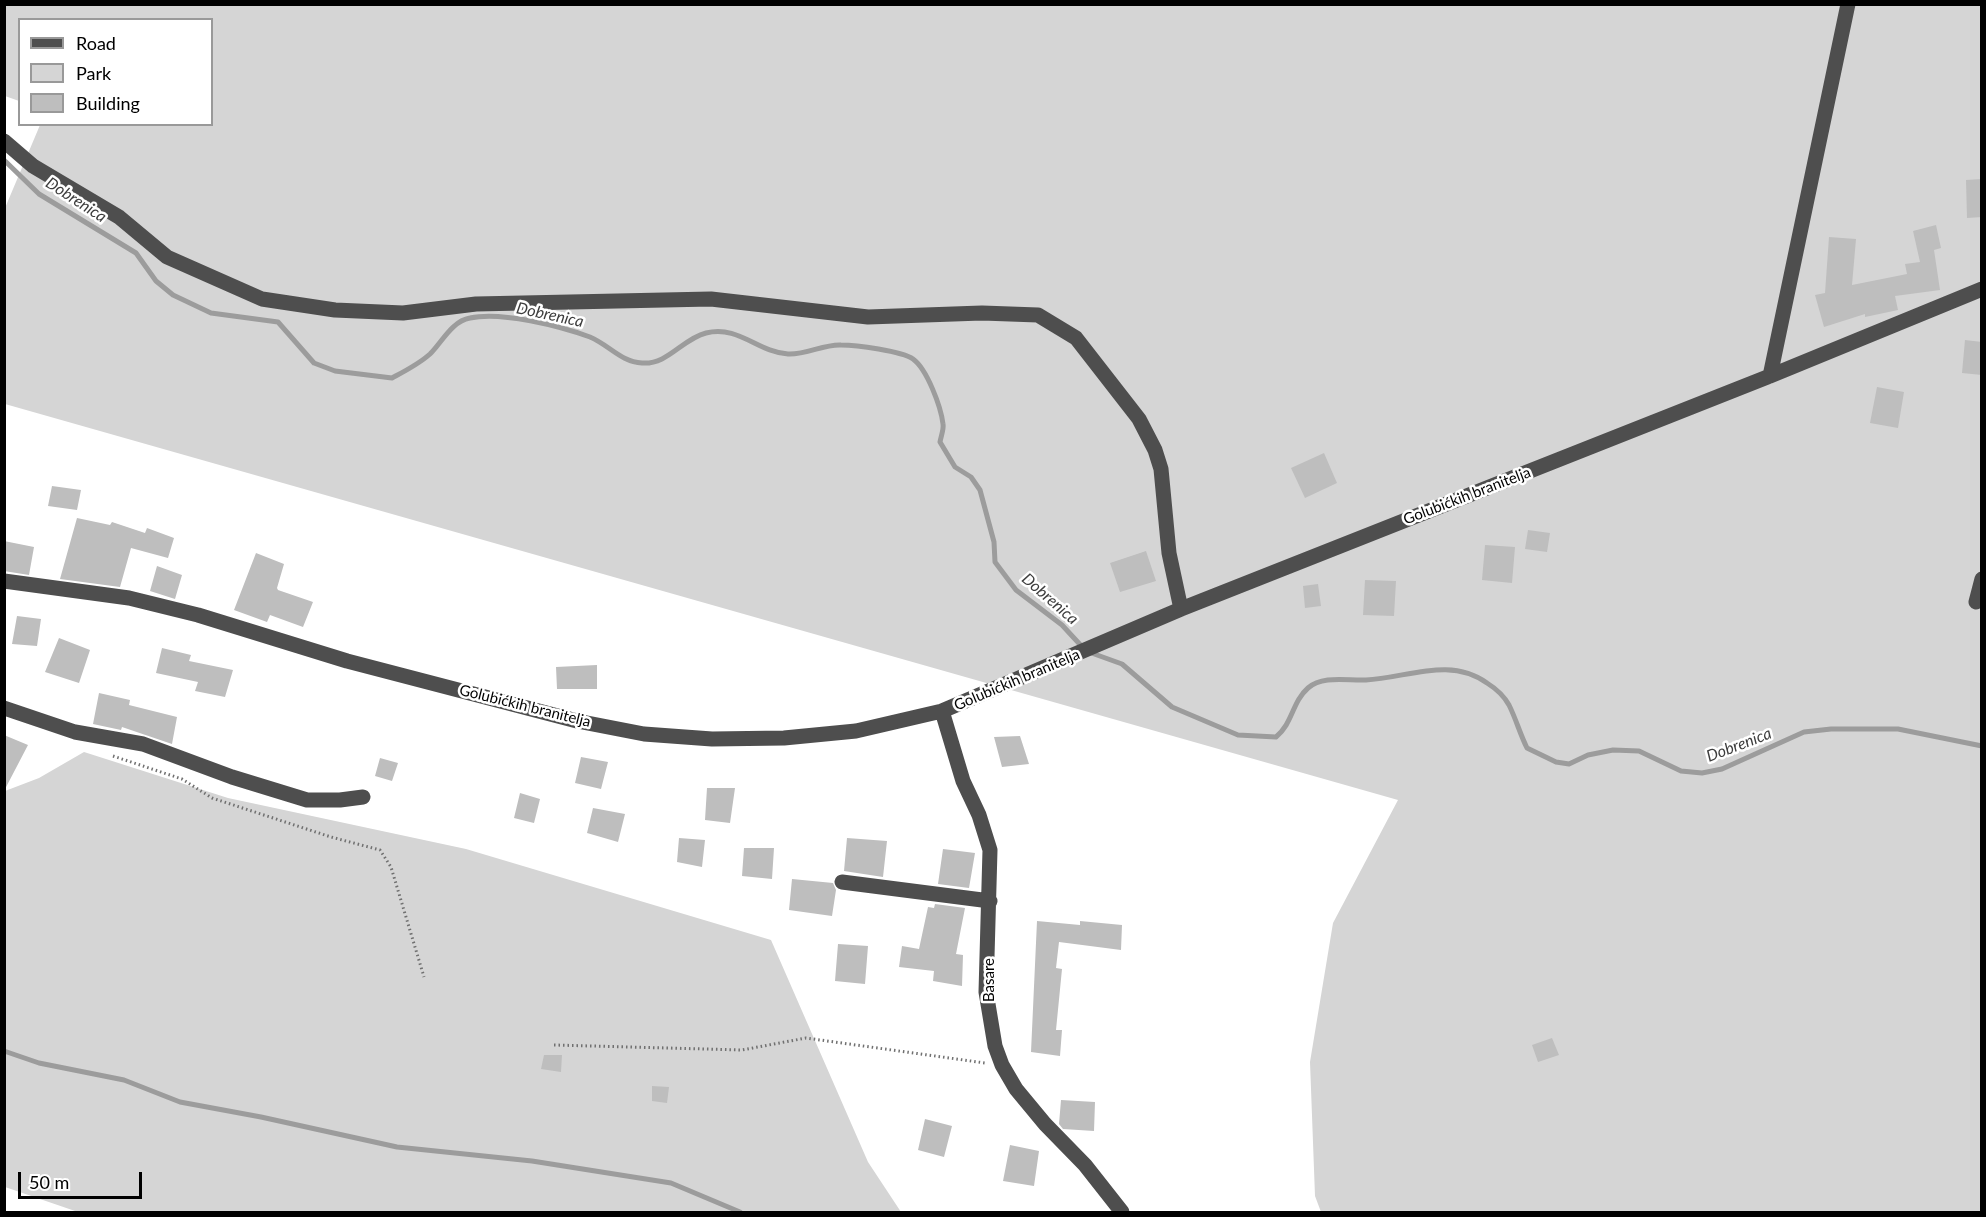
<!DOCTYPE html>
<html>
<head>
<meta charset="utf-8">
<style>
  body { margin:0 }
  #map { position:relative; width:1986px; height:1217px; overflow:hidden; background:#fff; font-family:Lato,sans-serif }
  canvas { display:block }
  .frame { position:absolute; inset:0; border:6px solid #000; pointer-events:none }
  .legend { position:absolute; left:18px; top:18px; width:195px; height:108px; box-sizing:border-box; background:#fff; border:2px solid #999; margin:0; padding:8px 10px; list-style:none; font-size:18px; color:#000 }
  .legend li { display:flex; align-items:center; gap:12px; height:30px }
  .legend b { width:30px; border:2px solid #999 }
  .scale { position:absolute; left:18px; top:1172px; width:124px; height:27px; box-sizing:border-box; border:3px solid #000; border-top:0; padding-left:8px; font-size:18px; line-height:21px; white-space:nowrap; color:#000; -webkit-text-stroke:4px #fff; paint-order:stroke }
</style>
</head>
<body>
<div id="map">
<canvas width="1986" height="1217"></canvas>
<div class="frame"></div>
<ul class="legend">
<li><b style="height:8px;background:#4e4e4e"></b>Road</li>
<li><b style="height:16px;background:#d5d5d5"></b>Park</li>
<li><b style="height:16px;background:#bebebe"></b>Building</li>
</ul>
<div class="scale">50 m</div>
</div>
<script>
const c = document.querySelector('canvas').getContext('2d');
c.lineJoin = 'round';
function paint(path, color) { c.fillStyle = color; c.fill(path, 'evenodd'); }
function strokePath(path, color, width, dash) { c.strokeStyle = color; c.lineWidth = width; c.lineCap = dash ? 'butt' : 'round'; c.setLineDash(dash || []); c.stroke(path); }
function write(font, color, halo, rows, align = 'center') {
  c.font = font + ' Lato,sans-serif'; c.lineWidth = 5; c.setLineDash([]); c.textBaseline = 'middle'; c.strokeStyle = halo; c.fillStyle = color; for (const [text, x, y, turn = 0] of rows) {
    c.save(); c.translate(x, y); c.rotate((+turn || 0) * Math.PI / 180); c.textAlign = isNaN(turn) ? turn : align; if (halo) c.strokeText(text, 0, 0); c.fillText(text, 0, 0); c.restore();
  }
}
paint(new Path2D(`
  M5 4 1981 5V1212H1321L1315 1196 1310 1062 1333 923 1398 800 5 404V208L40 125 212 124V20H20L19 101 5 96Z
  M84 752 228 798 466 849 771 940 868 1162 901 1212H78L5 1187V791L39 778Z`), '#d5d5d5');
strokePath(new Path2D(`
  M4 160 39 194 136 253 156 281 173 295 211 313 278 322 314 363 335 371 392 378C405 371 419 364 430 354 442 342 452 321 470 318 501 311 560 326 590 337 609 345 621 362 642 363 668 365 682 339 706 333 739 325 757 352 788 354 806 355 824 344 841 345 856 345 902 351 913 359 927 369 941 407 943 424 944 429 941 436 940 442L955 467 971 477 980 490 994 542 995 562 1016 590 1062 625 1086 651 1122 664 1172 707 1238 735 1276 737C1293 723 1292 702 1308 688 1323 675 1348 681 1366 680 1407 678 1450 656 1487 683 1495 688 1504 696 1509 705 1516 719 1520 734 1527 748L1556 762 1569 764 1588 755 1613 750 1639 751 1681 771 1702 773 1722 769 1804 732 1831 729H1898L1982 746
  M4 1051 39 1063 124 1080 180 1102 261 1117 397 1147 532 1161 671 1183 740 1212`), '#9c9c9c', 5);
paint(new Path2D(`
  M1982 179V217L1967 218 1966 180Z
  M1936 225 1941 248 1934 250 1940 290 1895 296 1898 310 1865 317V314L1824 327 1815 295 1825 293 1829 237 1856 239 1852 285 1907 274 1905 264 1920 262 1913 231Z
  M1965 340 1982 342V375L1962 373Z
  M1877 387 1904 392 1898 428 1870 423Z
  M1324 453 1337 483 1305 498 1291 468Z
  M52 486 81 490 77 510 48 506Z
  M77 518 110 525 112 522 145 533 147 528 174 538 168 558 131 548 120 587 60 579Z
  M1528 530 1550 533 1547 552 1525 549Z
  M4 541 34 547 29 575 4 571Z
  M1485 545 1515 547 1512 583 1482 580Z
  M1146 551 1156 581 1120 592 1110 563Z
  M256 553 284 564 277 588 278 590 313 602 303 627 270 615 267 622 234 610Z
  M157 566 182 575 175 599 150 591Z
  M1365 580 1396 581 1394 616 1363 615Z
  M1318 584 1321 606 1305 608 1303 586Z
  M17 616 41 619 37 646 12 644Z
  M59 638 90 650 79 683 45 672Z
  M162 648 191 655 189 661 233 670 225 697 195 691 198 682 156 673Z
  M597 665V689H557L556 667Z
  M99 693 130 700 129 705 177 717 172 744 122 727 121 730 93 724Z
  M4 735 28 745 4 791Z
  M1020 736 1029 764 1002 767 994 737Z
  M581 757 608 762 601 789 575 783Z
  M380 758 398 763 392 781 375 776Z
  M707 788H735L730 823 705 820Z
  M520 793 540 799 534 823 514 818Z
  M593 808 625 814 618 842 587 833Z
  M679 838 705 840 702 867 677 862Z
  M847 838 887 841 883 877 844 871Z
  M744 848H774L772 879 742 876Z
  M943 849 975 853 969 888 938 884Z
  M792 879 833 883 836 890 832 916 789 910Z
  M935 904 965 908 956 954 963 955 962 986 933 981 934 971 899 967 902 946 919 949 928 907 934 908Z
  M1037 921 1080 925V921L1122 925 1121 950 1059 942 1056 968 1062 969 1056 1030H1062L1060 1056 1031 1052Z
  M838 944 868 946 865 984 835 981Z
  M1552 1038 1559 1055 1538 1062 1532 1045Z
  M544 1055H562L561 1072 541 1069Z
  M652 1086 669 1087 667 1103 652 1101Z
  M1061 1100 1095 1102 1094 1131 1063 1129 1059 1124Z
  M925 1119 952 1126 944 1157 918 1150Z
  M1010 1145 1039 1151 1034 1186 1003 1181Z`), '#bebebe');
strokePath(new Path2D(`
  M113 756 182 779 212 798 331 837 380 850 391 867 424 977
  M554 1045 742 1050 806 1038 985 1063`), '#707070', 3, [1.5, 3]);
strokePath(new Path2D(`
  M4 141 33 166 119 217 167 257 262 299 335 310 403 313 476 304 711 299 868 317 982 313 1038 315 1076 338 1139 419 1155 450 1161 469 1169 553 1181 609
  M1770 376 1848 4
  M4 581 129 598 198 615 347 661 577 721 644 734 712 739 784 738 856 731 942 711 1181 609 1770 376 1982 289
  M1976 602 1982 579
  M4 708 75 732 143 744 232 777 307 800H340L363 797
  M942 711 963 781 979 815 990 850 986 992 995 1046 1002 1065 1016 1089 1045 1124 1085 1165 1122 1212
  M842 882 990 901`), '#4e4e4e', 15);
write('15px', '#000', '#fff', [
  ["Golubićkih branitelja",1467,496,-21],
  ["Golubićkih branitelja",1017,680,-23],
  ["Golubićkih branitelja",525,706,14],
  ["Basare",989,980,-90]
]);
write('italic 16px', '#3d3d3d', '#fff', [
  ["Dobrenica",76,200,33],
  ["Dobrenica",550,315,12],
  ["Dobrenica",1050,599,41],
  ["Dobrenica",1739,745,-21]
]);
</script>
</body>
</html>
